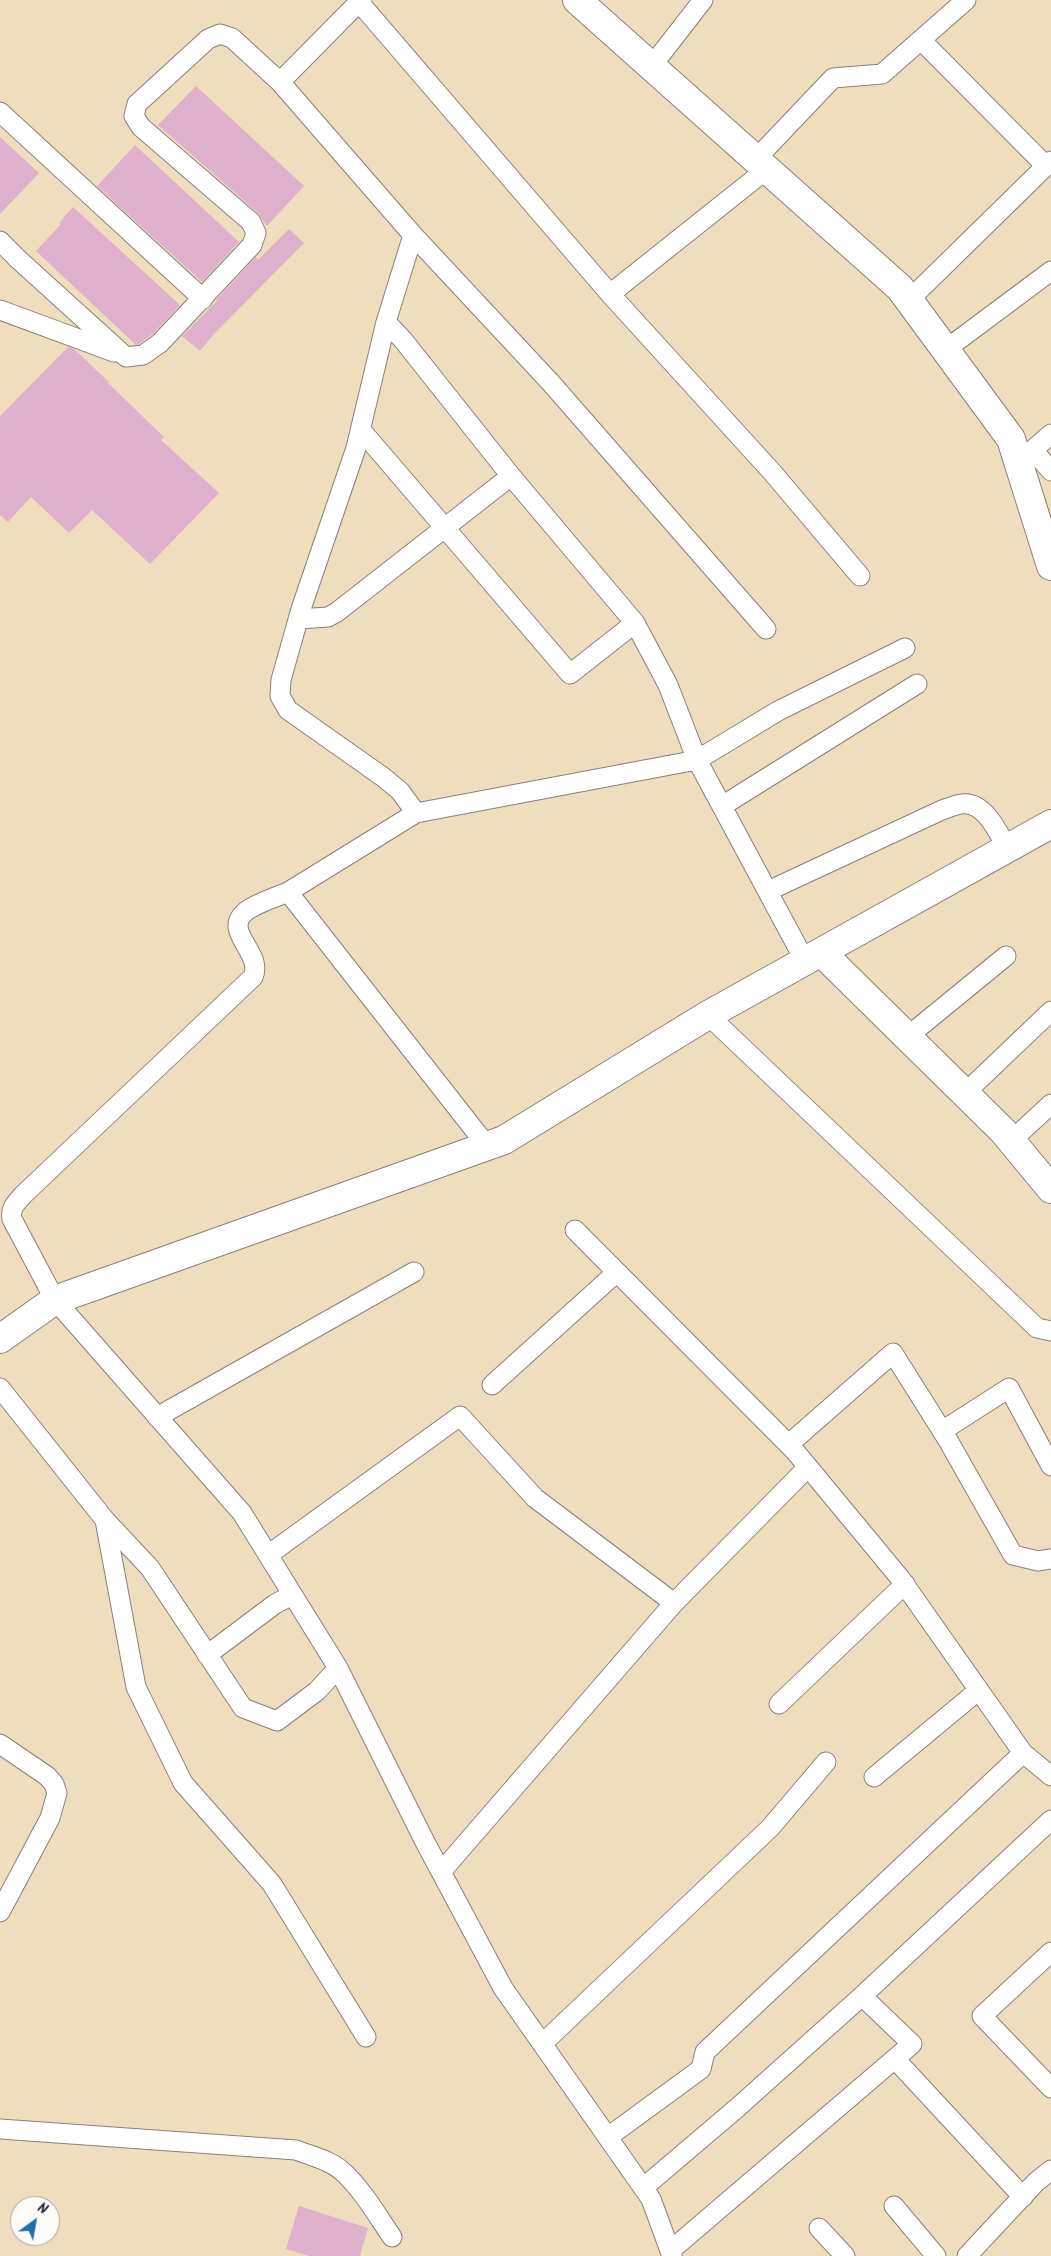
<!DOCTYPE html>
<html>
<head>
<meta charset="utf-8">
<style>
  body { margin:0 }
  #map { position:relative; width:1051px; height:2256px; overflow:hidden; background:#eedebe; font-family:Kalam,sans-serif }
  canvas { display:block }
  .north { position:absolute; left:10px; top:2196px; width:50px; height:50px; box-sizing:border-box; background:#fdfcf7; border:1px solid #a5a5ac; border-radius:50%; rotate:32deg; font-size:14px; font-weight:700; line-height:20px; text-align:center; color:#22223b }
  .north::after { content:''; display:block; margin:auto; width:18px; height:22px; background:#1f6fb2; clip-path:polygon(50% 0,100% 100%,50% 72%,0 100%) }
</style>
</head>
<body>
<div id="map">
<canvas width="1051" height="2256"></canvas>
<div class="north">N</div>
</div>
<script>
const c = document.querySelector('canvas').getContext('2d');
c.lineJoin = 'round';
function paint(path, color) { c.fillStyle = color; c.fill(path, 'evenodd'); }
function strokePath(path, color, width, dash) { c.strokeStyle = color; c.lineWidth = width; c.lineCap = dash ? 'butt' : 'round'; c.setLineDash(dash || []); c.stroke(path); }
paint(new Path2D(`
  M196 86 304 186 267 226 258 213 158 125Z
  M0 137 39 173 0 214Z
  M135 145 239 242 202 282 97 186Z
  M73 207 180 305 153 334 139 344 136 345 36 251 61 224 59 223Z
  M289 229 304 243 213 335 200 351 182 336 217 301 216 300 256 257 258 260Z
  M68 347 74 349 109 382 108 383 164 437 161 440 219 493 150 564 92 510 69 533 31 497 8 522 0 515V416Z
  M299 2206 368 2228 360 2256H309L286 2249Z`), '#dfb1cd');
const street = new Path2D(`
  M362 0 359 2 610 294 767 169
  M359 2 280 82 413 235 551 383 766 629
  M921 40 1046 166
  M651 67 703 0
  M0 112 203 299
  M756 159 833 78 882 74 966 0
  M413 235 386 322 356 448 301 609 281 680 280 696 288 710 383 777 400 791 416 813
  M0 241 19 260 126 357 143 355 160 343 252 245 256 233 251 222 141 127 134 116 137 104 208 39 220 34 232 38 280 82
  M610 294 772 472 860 576
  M909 300 1051 161
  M0 310 114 352
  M386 322 403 340 511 476 635 623 668 685 697 760 778 711 905 648
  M945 350 1051 271
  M361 430 570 674 635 623
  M1033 450 1051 471
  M1018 463 1051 434
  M298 619 328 617 337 612 511 476
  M722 806 917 684
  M768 891 942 810C948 808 955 805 961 804 984 800 998 832 1007 848
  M288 892C276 897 254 904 245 912 222 932 264 953 253 977L23 1195C16 1203 10 1208 12 1219L55 1300 242 1513 338 1668 424 1840 503 1988 651 2199 672 2256
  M708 1015 1037 1328 1051 1331
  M907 1037 1006 956
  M964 1094 1051 1011
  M1011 1141 1051 1104
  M487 1146 288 892 416 813 697 760 805 961
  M575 1230 794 1450 900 1578 1023 1753 1051 1776
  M492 1385 617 1272
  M0 1388 105 1520 136 1687 183 1783 272 1884 366 2037
  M157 1417 414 1272
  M942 1431 1009 1388 1051 1466
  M789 1444 893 1353 949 1442 1013 1555 1038 1561 1051 1559
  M105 1520 150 1568 243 1708 277 1721 317 1691 338 1668
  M268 1555 460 1416 535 1498 674 1603
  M207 1655 275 1604 292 1595
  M779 1704 905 1584
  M0 1744 47 1776 54 1784 57 1793 50 1818 0 1912
  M874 1777 979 1690
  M441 1872 674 1603 808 1467
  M1051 1952 982 2016 1051 2088
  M542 2044 770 1828 826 1762
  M895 2059 1023 2197
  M0 2129 296 2150C311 2156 330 2160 342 2171 362 2189 377 2215 392 2237
  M608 2137 701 2069 705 2052 1023 1753
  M643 2188 737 2108 862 1996
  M894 2206 936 2256
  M819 2228 845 2256
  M670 2251 912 2044 862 1996 1051 1820
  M967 2256 1036 2182 1051 2170`);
const secondary = new Path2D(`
  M577 0 900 288 1011 439 1051 566
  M821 952 1003 1131 1051 1189
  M0 1339 55 1300 504 1140 708 1015 1051 824`);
strokePath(street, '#88807c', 21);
strokePath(secondary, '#88807c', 30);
strokePath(street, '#fff', 19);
strokePath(secondary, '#fff', 28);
</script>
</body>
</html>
